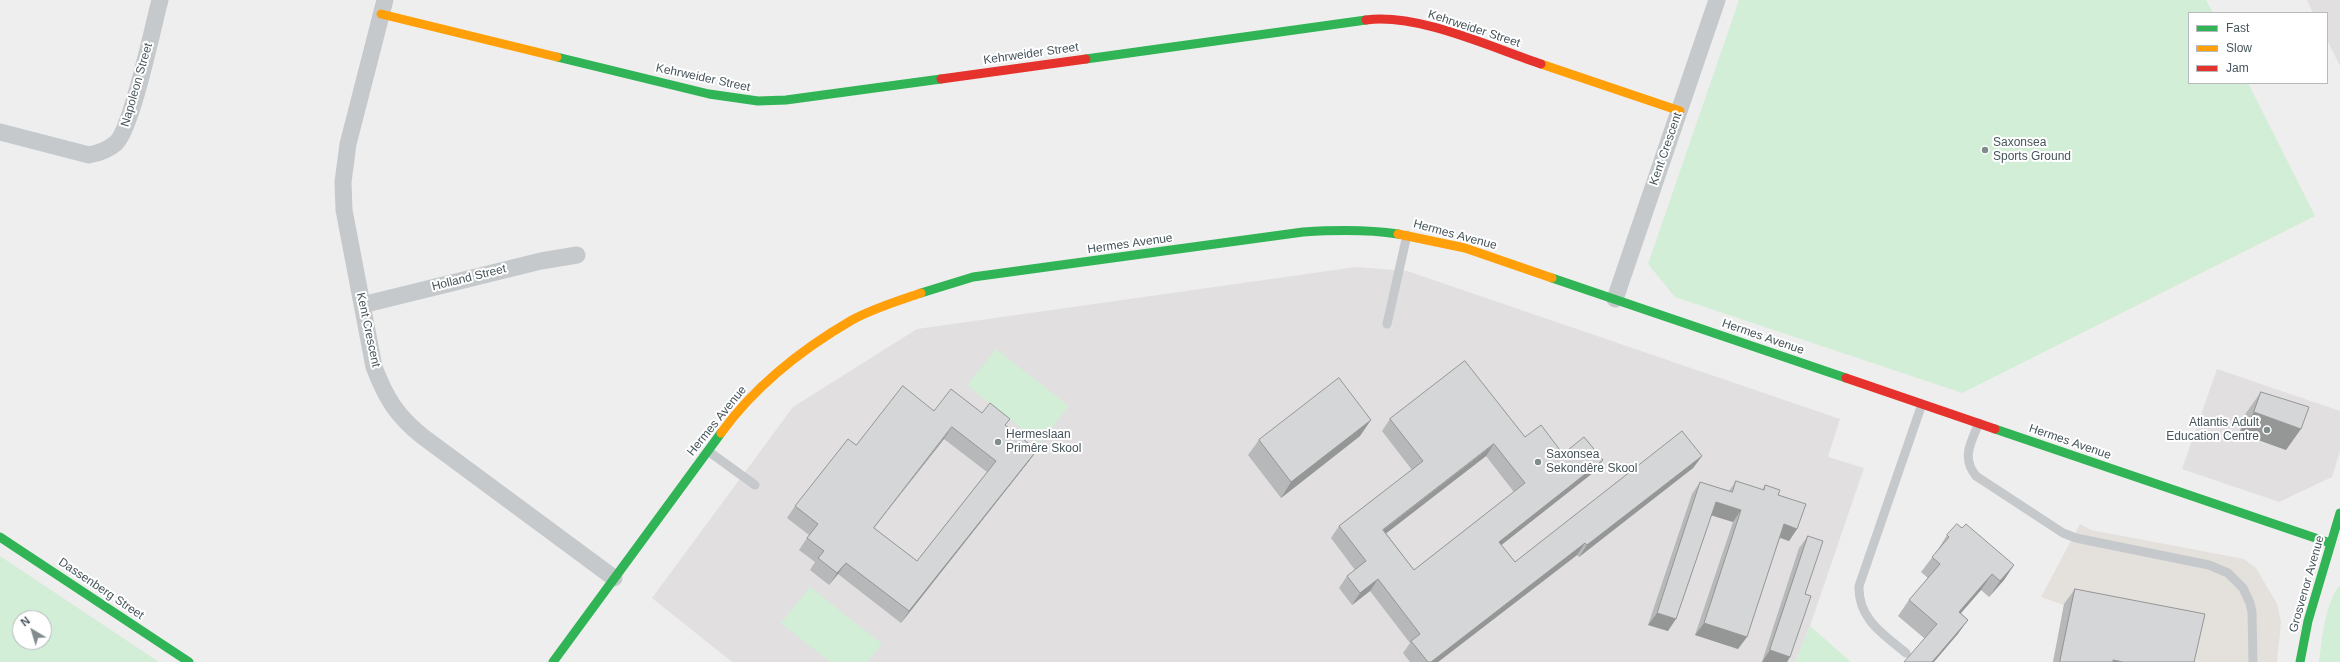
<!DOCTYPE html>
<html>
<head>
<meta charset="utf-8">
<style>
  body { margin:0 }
  #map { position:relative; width:2340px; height:662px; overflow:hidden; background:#efeeee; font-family:Helvetica,sans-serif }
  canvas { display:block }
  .legend { position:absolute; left:2188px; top:12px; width:140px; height:72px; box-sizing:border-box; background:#fff; border:1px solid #b5bbbd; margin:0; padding:5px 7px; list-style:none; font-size:12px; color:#46555b }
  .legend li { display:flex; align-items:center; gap:8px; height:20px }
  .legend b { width:20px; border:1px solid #b5bbbd }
  .north { position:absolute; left:12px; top:610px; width:40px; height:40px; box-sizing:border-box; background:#fff; border:1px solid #b5bbbd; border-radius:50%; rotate:322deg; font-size:11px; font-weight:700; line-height:16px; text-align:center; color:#46555b }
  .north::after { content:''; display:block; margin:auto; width:14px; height:18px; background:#818b8e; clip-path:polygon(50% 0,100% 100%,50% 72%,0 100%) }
</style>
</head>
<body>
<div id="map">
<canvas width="2340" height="662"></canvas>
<ul class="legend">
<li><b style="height:5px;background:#30b455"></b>Fast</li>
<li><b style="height:5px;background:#ff9f0a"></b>Slow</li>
<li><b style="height:5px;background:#e5322d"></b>Jam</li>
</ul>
<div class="north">N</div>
</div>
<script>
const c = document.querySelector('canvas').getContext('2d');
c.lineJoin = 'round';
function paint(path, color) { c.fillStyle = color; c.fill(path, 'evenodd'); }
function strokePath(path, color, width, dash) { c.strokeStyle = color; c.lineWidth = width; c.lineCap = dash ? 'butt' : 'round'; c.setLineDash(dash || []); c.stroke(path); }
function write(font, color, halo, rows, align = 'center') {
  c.font = font + ' Helvetica,sans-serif'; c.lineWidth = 4; c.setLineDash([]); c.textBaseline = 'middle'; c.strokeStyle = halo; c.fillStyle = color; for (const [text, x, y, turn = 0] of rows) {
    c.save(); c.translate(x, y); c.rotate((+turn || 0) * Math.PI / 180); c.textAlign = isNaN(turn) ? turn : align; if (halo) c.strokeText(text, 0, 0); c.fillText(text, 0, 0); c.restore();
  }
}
paint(new Path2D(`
  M2080 524 2091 530 2244 559 2256 568 2277 604 2281 622 2277 662H2053L2064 605 2041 597Z`), '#e4e0dc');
paint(new Path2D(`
  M2307 0H2340V66L2327 40V13H2313Z
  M1356 267 1407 271 1840 419 1828 457 1864 468 1810 626 1795 662H732L652 598 793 407 917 329Z
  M2217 369 2340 411V451L2332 477 2279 502 2182 469Z`), '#e1dfe0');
paint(new Path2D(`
  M1739 0H2206L2213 13H2189V83H2248L2315 216 1962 393 1675 297 1648 264Z
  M996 349 1069 406 1040 443 967 385Z
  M0 556 159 662H0ZM20 618H44V642H20Z
  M2340 585V662H2319C2322 640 2325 602 2340 585Z
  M810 587 882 644 867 662H830L781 623Z
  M1810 626 1851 662H1795Z`), '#d2eed6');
strokePath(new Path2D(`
  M1387 324 1407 235
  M1979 423C1971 442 1961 458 1976 476L2063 533 2076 538 2209 565 2228 573 2243 588 2250 603 2252 612 2253 662
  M708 451 755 485
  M1906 653C1883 634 1858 619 1859 586L1922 404`), '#c6c9cb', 9);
strokePath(new Path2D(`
  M385 0 348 144 343 182 344 210 374 367C386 398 396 415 422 436L614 578
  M0 132 89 155C99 153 108 150 116 143 132 128 153 26 160 0
  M1615 299 1717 0
  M362 305 541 261 577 255`), '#c6c9cb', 17);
strokePath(new Path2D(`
  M557 57 709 94 758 101 786 100 941 79
  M1086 59 1366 20
  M1552 278 1846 378
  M921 293 973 277 1303 232C1334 230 1366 229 1398 234
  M1995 429 2330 543
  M0 537 189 662
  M553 662 721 433
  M2300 662 2308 621 2340 513`), '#30b455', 9);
strokePath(new Path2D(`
  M381 14 557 57
  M1541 64 1680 111
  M1398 234 1465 248 1552 278
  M721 433C755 386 802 349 852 320 874 308 898 301 921 293`), '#ff9f0a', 9);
strokePath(new Path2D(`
  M1366 20C1418 13 1490 47 1541 64
  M941 79 1086 59
  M1846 378 1995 429`), '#e5322d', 9);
paint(new Path2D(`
  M2261 392 2286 450 2239 433 2246 413Z
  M934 411 1010 419 1005 425 1037 450 1029 461 901 623 838 574 829 585 810 570 815 562 799 550 809 535 787 518 795 506 856 445ZM944 439 987 472 917 561 874 528Z
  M1390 419 1525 437 1563 454 1594 472 1501 545 1515 562 1702 456 1693 468 1579 557 1577 555 1438 662H1410L1403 653 1410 643 1370 591 1352 605 1339 588 1347 576 1355 570 1331 538 1339 526 1412 470 1382 431ZM1486 456 1514 492 1414 570 1386 533Z
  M1360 436 1281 498 1248 455 1259 440Z
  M1736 481 1762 490 1765 485 1778 495 1797 529 1789 541 1780 538 1738 649 1695 635 1733 522 1711 515 1668 631 1648 625 1692 494 1700 482 1729 491Z
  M1962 528 2014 565 2004 580 1989 597 1981 590 1961 613 1968 620 1957 635 1924 638 1898 616 1909 600 1928 578 1921 572 1937 551 1947 535Z
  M1808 536 1805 594 1790 657 1787 662H1762L1799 548Z
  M2075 589 2194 662H2053L2064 604Z`), '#b7b8b9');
paint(new Path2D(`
  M2254 412 2301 429 2286 450 2239 433Z
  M1371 420 1360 436 1281 498 1291 482Z
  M952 427 944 439 865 539 874 528Z
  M1494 444 1486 456 1375 542 1383 530Z
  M1037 450 1029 461 901 623 909 611Z
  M1702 456 1693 468 1579 557 1587 545Z
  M1603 460 1594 472 1490 554 1499 542Z
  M1716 502 1741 510 1733 522 1707 514Z
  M1784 524 1797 529 1789 541 1776 536Z
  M1585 543 1577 555 1438 662H1431Z
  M846 563 838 574 829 585 837 573Z
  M2014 565 2004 580 1989 597 2000 581Z
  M1992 574 1981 590 1948 628 1959 612Z
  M1378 579 1370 591 1352 605 1360 593Z
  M1657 613 1676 619 1668 631 1648 625Z
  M1968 620 1957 635 1934 662H1932Z
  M1704 623 1747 637 1738 649 1695 635Z
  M1770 650 1790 657 1787 662H1762Z
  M2113 660 2123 662H2112Z`), '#959696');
const building = new Path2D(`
  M1465 361 1525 437 1541 425 1563 454 1584 437 1603 460 1499 542 1515 562 1682 431 1702 456 1587 545 1585 543 1431 662H1428L1411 641 1420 634 1378 579 1360 593 1347 576 1366 561 1339 526 1423 461 1390 419ZM1494 444 1525 483 1414 570 1383 530Z
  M1339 378 1371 420 1291 482 1259 440Z
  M903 386 934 411 951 389 982 413 990 403 1010 419 1005 425 1037 450 909 611 846 563 837 573 818 558 824 551 807 538 818 524 795 506 848 439 856 445ZM952 427 996 461 917 561 874 528Z
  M2261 392 2309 407 2301 429 2254 412Z
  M1736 481 1764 490 1765 485 1780 490 1778 495 1806 504 1797 529 1784 524 1747 637 1704 623 1741 510 1716 502 1676 619 1657 613 1700 482 1732 492Z
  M1957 524 1962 528 1966 524 2014 565 2000 581 1992 574 1959 612 1968 620 1932 662H1904L1937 624 1909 600 1940 564 1932 557 1949 537 1947 535Z
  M1808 536 1823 541 1805 594 1811 596 1790 657 1770 650Z
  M2075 589 2205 614 2194 662H2123L2113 660V662H2060Z`);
paint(building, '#d5d6d7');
strokePath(building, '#959696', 1);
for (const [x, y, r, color] of [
  [1985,150,4,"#818b8e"],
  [2267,430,4,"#818b8e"],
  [998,442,4,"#818b8e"],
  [1538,462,4,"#818b8e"]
]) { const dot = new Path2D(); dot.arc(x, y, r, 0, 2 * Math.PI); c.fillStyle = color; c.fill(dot); strokePath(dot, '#fff', 1.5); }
write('12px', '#46555b', '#fff', [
  ["Kehrweider Street",1474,29,18],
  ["Kehrweider Street",1031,54,-8],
  ["Kehrweider Street",703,78,12],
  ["Napoleon Street",137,85,-74],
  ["Kent Crescent",1666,149,-71],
  ["Hermes Avenue",1455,235,15],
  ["Hermes Avenue",1130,244,-8],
  ["Holland Street",469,278,-14],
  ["Kent Crescent",368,330,78],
  ["Hermes Avenue",1763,337,19],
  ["Hermes Avenue",717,421,-51],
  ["Hermes Avenue",2070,442,19],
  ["Grosvenor Avenue",2307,584,-74],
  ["Dassenberg Street",101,589,34]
]);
write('12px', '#46555b', '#fff', [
  ["Saxonsea",1993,143],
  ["Sports Ground",1993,157],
  ["Atlantis Adult",2259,423,"right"],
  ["Education Centre",2259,437,"right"],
  ["Hermeslaan",1006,435],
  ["Primêre Skool",1006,449],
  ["Saxonsea",1546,455],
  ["Sekondêre Skool",1546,469]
], 'left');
</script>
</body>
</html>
